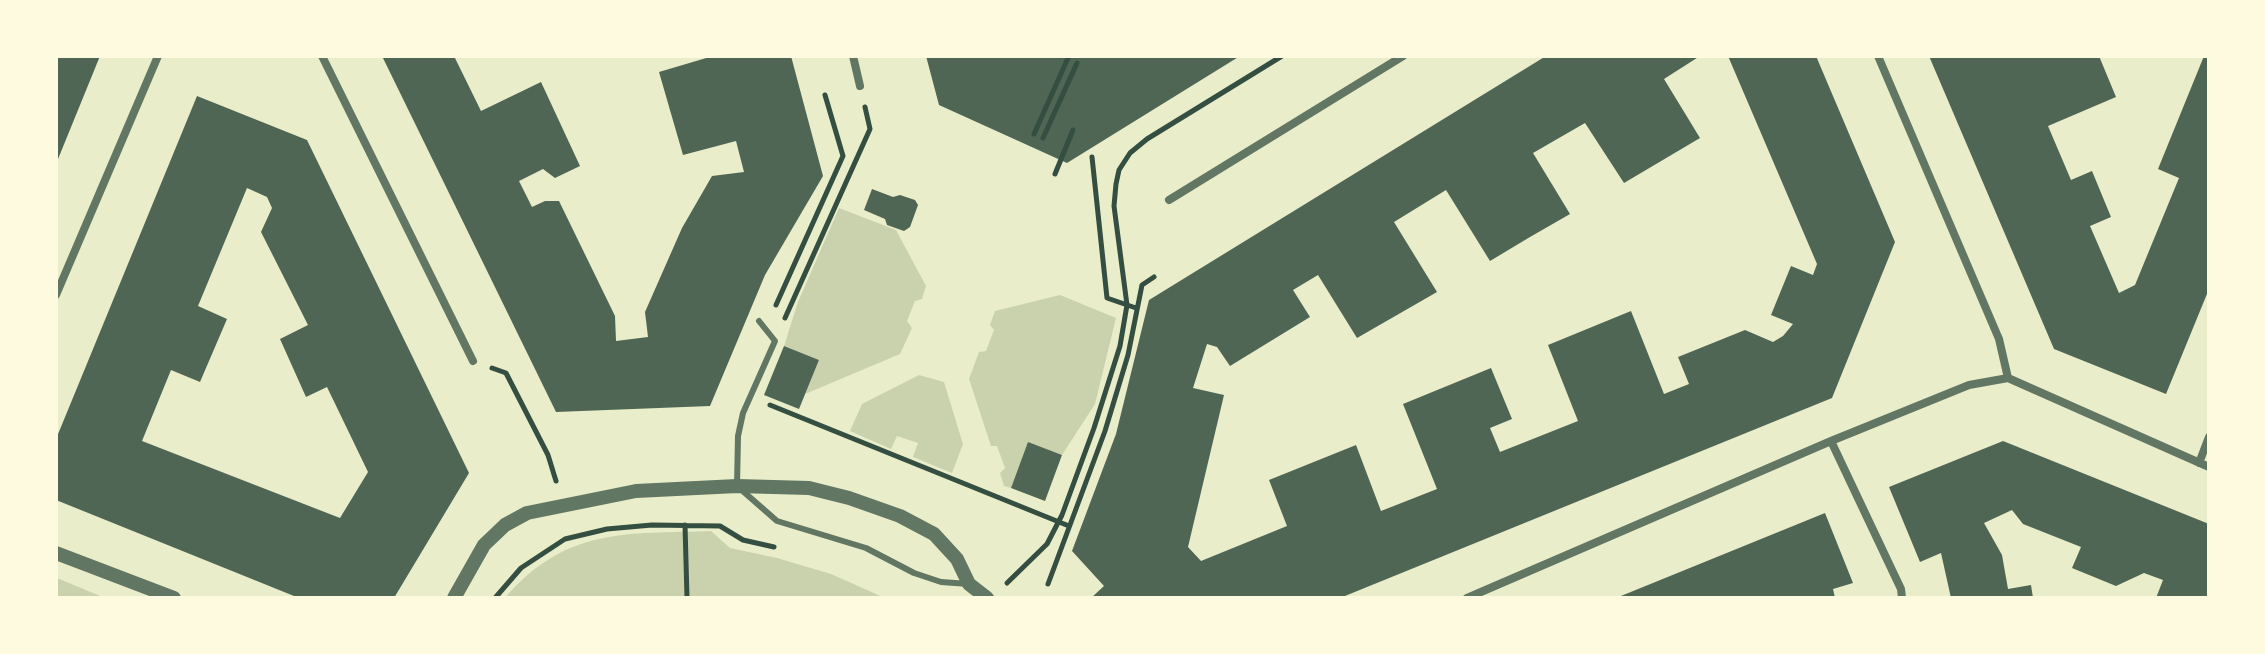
<!DOCTYPE html>
<html>
<head>
<meta charset="utf-8">
<style>
  body { margin:0 }
  #map { position:relative; width:2265px; height:654px; overflow:hidden; background:#e9edc9; font-family:"Playfair Display",serif }
  canvas { display:block }
  .frame { position:absolute; inset:0; border:58px solid #fefae0; pointer-events:none }
</style>
</head>
<body>
<div id="map">
<canvas width="2265" height="654"></canvas>
<div class="frame"></div>
</div>
<script>
const c = document.querySelector('canvas').getContext('2d');
c.lineJoin = 'round';
function paint(path, color) { c.fillStyle = color; c.fill(path, 'evenodd'); }
function strokePath(path, color, width, dash) { c.strokeStyle = color; c.lineWidth = width; c.lineCap = dash ? 'butt' : 'round'; c.setLineDash(dash || []); c.stroke(path); }
paint(new Path2D(`
  M839 208 896 230 926 286 922 299 915 301 907 321 912 328 900 354 805 394 819 360 784 346 798 302Z
  M1060 295 1116 318 1095 404 1062 455 1028 443 1011 488 1004 486 1000 473 1005 468 997 446H991L969 379 979 352 986 351 994 330 990 325 995 311Z
  M919 375 944 382 963 444 952 473 913 457 918 443 897 436 891 449 850 431 862 404Z
  M711 531 730 548 777 558 831 574 885 598H505C566 527 626 534 711 531Z
  M57 578 105 598H56Z`), '#cad2ad');
paint(new Path2D(`
  M56 56H100L56 164Z
  M382 56H454L481 111 541 82 580 166 555 178 543 169 519 181 532 207 545 201H559L615 316 616 341 648 337 645 312 682 228 712 176 744 172 736 141 683 155 659 72 713 56H791L823 176 765 275 710 406 556 412Z
  M926 56H1240L1067 163 939 105Z
  M1546 56H1700L1664 79 1700 138 1624 183 1585 123 1533 153 1570 214 1530 237 1490 261 1446 190 1394 222 1437 292 1357 338 1318 275 1293 290 1310 317 1230 366 1217 347 1207 344 1193 388 1224 395 1188 547 1201 561 1287 526 1269 480 1356 445 1381 511 1437 489 1403 404 1491 368 1512 419 1490 428 1500 452 1578 421 1548 345 1631 311 1664 394 1689 384 1678 357 1745 330 1773 342 1783 336 1793 324 1771 315 1791 266 1813 275 1817 264 1728 56H1816L1895 242 1832 398 1340 598H1091L1104 586 1072 551 1116 434 1149 300Z
  M1929 56H2099L2116 97 2048 126 2071 180 2092 171 2111 217 2090 226 2119 293 2135 285 2179 178 2158 169 2204 56H2209V289L2166 394 2054 349Z
  M197 96 307 140 469 473 394 598H299L56 500V439ZM247 188 267 197 272 208 261 232 308 325 280 339 306 397 327 387 368 472 340 518 142 441 171 370 200 382 227 319 198 306Z
  M872 189 893 197 900 195 915 200 918 205 910 227 904 231 887 225 885 219 864 210Z
  M784 346 819 360 799 409 764 395Z
  M2003 441 2209 524V598H2156L2163 580 2144 573 2116 586 2072 568 2081 547 2023 524 2012 510 1984 523 2002 555 2008 589 2031 585 2033 598H1951L1941 553 1920 562 1889 487Z
  M1028 442 1062 455 1045 501 1011 488Z
  M1825 513 1853 583 1833 589 1835 598H1616Z`), '#4f6655');
strokePath(new Path2D(`
  M1034 134 1068 58
  M1043 138 1077 63
  M1092 157 1107 298 1136 308
  M1055 174 1073 130
  M776 305 843 156 825 95
  M785 318 870 129 865 107
  M492 368 506 373 548 455 556 481
  M770 405 1069 526
  M685 525 687 598
  M1007 583 1047 544 1062 515 1094 428 1120 346 1127 305 1114 206 1116 184 1119 170 1130 153 1147 139 1282 56
  M1048 584 1105 431 1128 355 1142 285 1154 277
  M495 598 521 568 565 539 607 529 652 525 720 526 743 540 774 547`), '#344e41', 5);
strokePath(new Path2D(`
  M759 321 775 341 743 413 738 436 737 486 777 521 866 548 914 573 941 582 969 584`), '#617663', 6);
strokePath(new Path2D(`
  M322 56 473 361
  M853 56 860 86
  M1878 56 1999 339 2008 378
  M1169 200 1403 56
  M56 295 158 56
  M2008 378 2209 467
  M1831 441 1901 589 1902 598
  M2199 463 2209 437
  M1467 598 1831 441 1969 385 2008 378`), '#617663', 8);
strokePath(new Path2D(`
  M56 553 174 598
  M454 598 484 545 505 525 527 513 636 491 737 486 809 488 849 498 900 516 934 534 957 559 969 584 987 598`), '#617663', 14);
</script>
</body>
</html>
